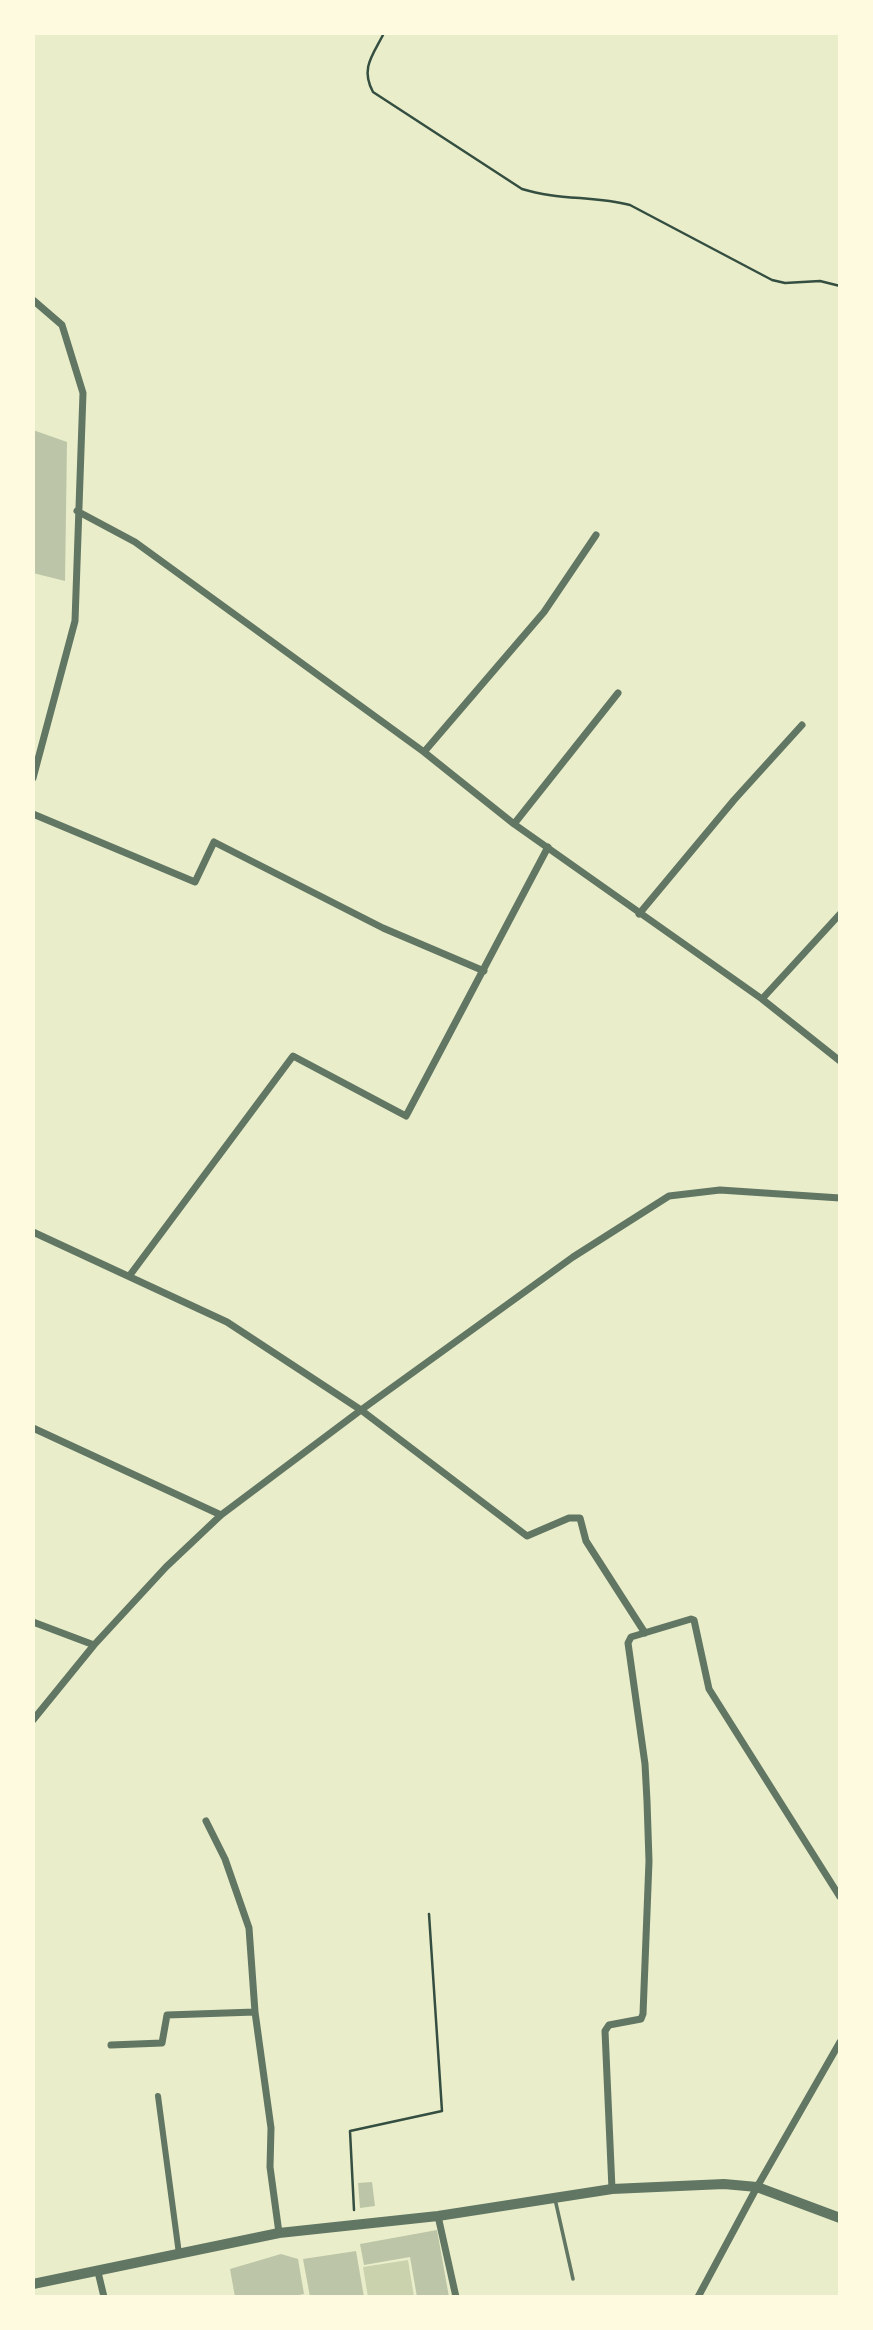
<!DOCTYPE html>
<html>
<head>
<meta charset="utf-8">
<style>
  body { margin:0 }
  #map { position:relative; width:873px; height:2330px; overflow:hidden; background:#e9edc9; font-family:"Varela Round",sans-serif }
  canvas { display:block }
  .frame { position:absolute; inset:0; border:35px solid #fefae0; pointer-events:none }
</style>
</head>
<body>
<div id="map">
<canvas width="873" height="2330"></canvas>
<div class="frame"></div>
</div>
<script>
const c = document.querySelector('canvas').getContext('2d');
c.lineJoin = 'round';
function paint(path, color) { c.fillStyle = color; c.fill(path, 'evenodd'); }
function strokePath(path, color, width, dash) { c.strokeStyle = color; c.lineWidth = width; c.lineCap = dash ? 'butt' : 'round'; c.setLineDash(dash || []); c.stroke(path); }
paint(new Path2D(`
  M408 2260 414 2297H368L363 2267Z`), '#cad2ad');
paint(new Path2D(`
  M33 430 67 442 65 581 33 573Z
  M372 2182 375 2206 360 2208 358 2183Z
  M437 2230 449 2297H417L410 2257 364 2265 360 2244Z
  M356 2251 364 2297H310L303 2259Z
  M281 2254 298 2259 304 2294 289 2297H235L230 2269Z`), '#bcc5a7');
strokePath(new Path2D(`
  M384 33C373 55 360 68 373 92L522 189C557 200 595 196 630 205L772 280 785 283 820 281 840 286
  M354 2210 350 2131 442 2111 429 1914`), '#344e41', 2.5);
strokePath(new Path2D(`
  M555 2199 573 2279`), '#617663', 3.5);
strokePath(new Path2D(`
  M158 2096 179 2254`), '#617663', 6);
strokePath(new Path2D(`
  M33 300 62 325 83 393 75 621 33 778
  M77 511 135 542 424 752 514 824 762 999 840 1061
  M424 752 544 612 596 535
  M33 814 195 882 214 842 383 928 484 971
  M514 824 618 693
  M639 914 734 800 802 725
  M762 999 840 914
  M33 1232 227 1322 361 1410 527 1536 569 1518H580L586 1541 645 1633
  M130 1275 293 1056 406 1116 548 847
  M33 1428 221 1515
  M33 1622 94 1645
  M33 1720 94 1645 166 1567 221 1515 361 1410 573 1257 669 1196 720 1190 840 1198
  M206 1821 225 1859 249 1928 255 2012 271 2128 270 2167 279 2233
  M111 2045 162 2043 167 2015 255 2012
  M612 2189 605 2031 609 2025 641 2019 643 2014 649 1861 647 1801 645 1764 628 1643 631 1637 691 1619 694 1620 709 1689 840 1897
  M438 2216 456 2297
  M98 2272 104 2297
  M698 2297 757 2187 840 2042`), '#617663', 7);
strokePath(new Path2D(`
  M33 2284 279 2233 438 2216 612 2189 724 2184 757 2187 840 2218`), '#617663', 10);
</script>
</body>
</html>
